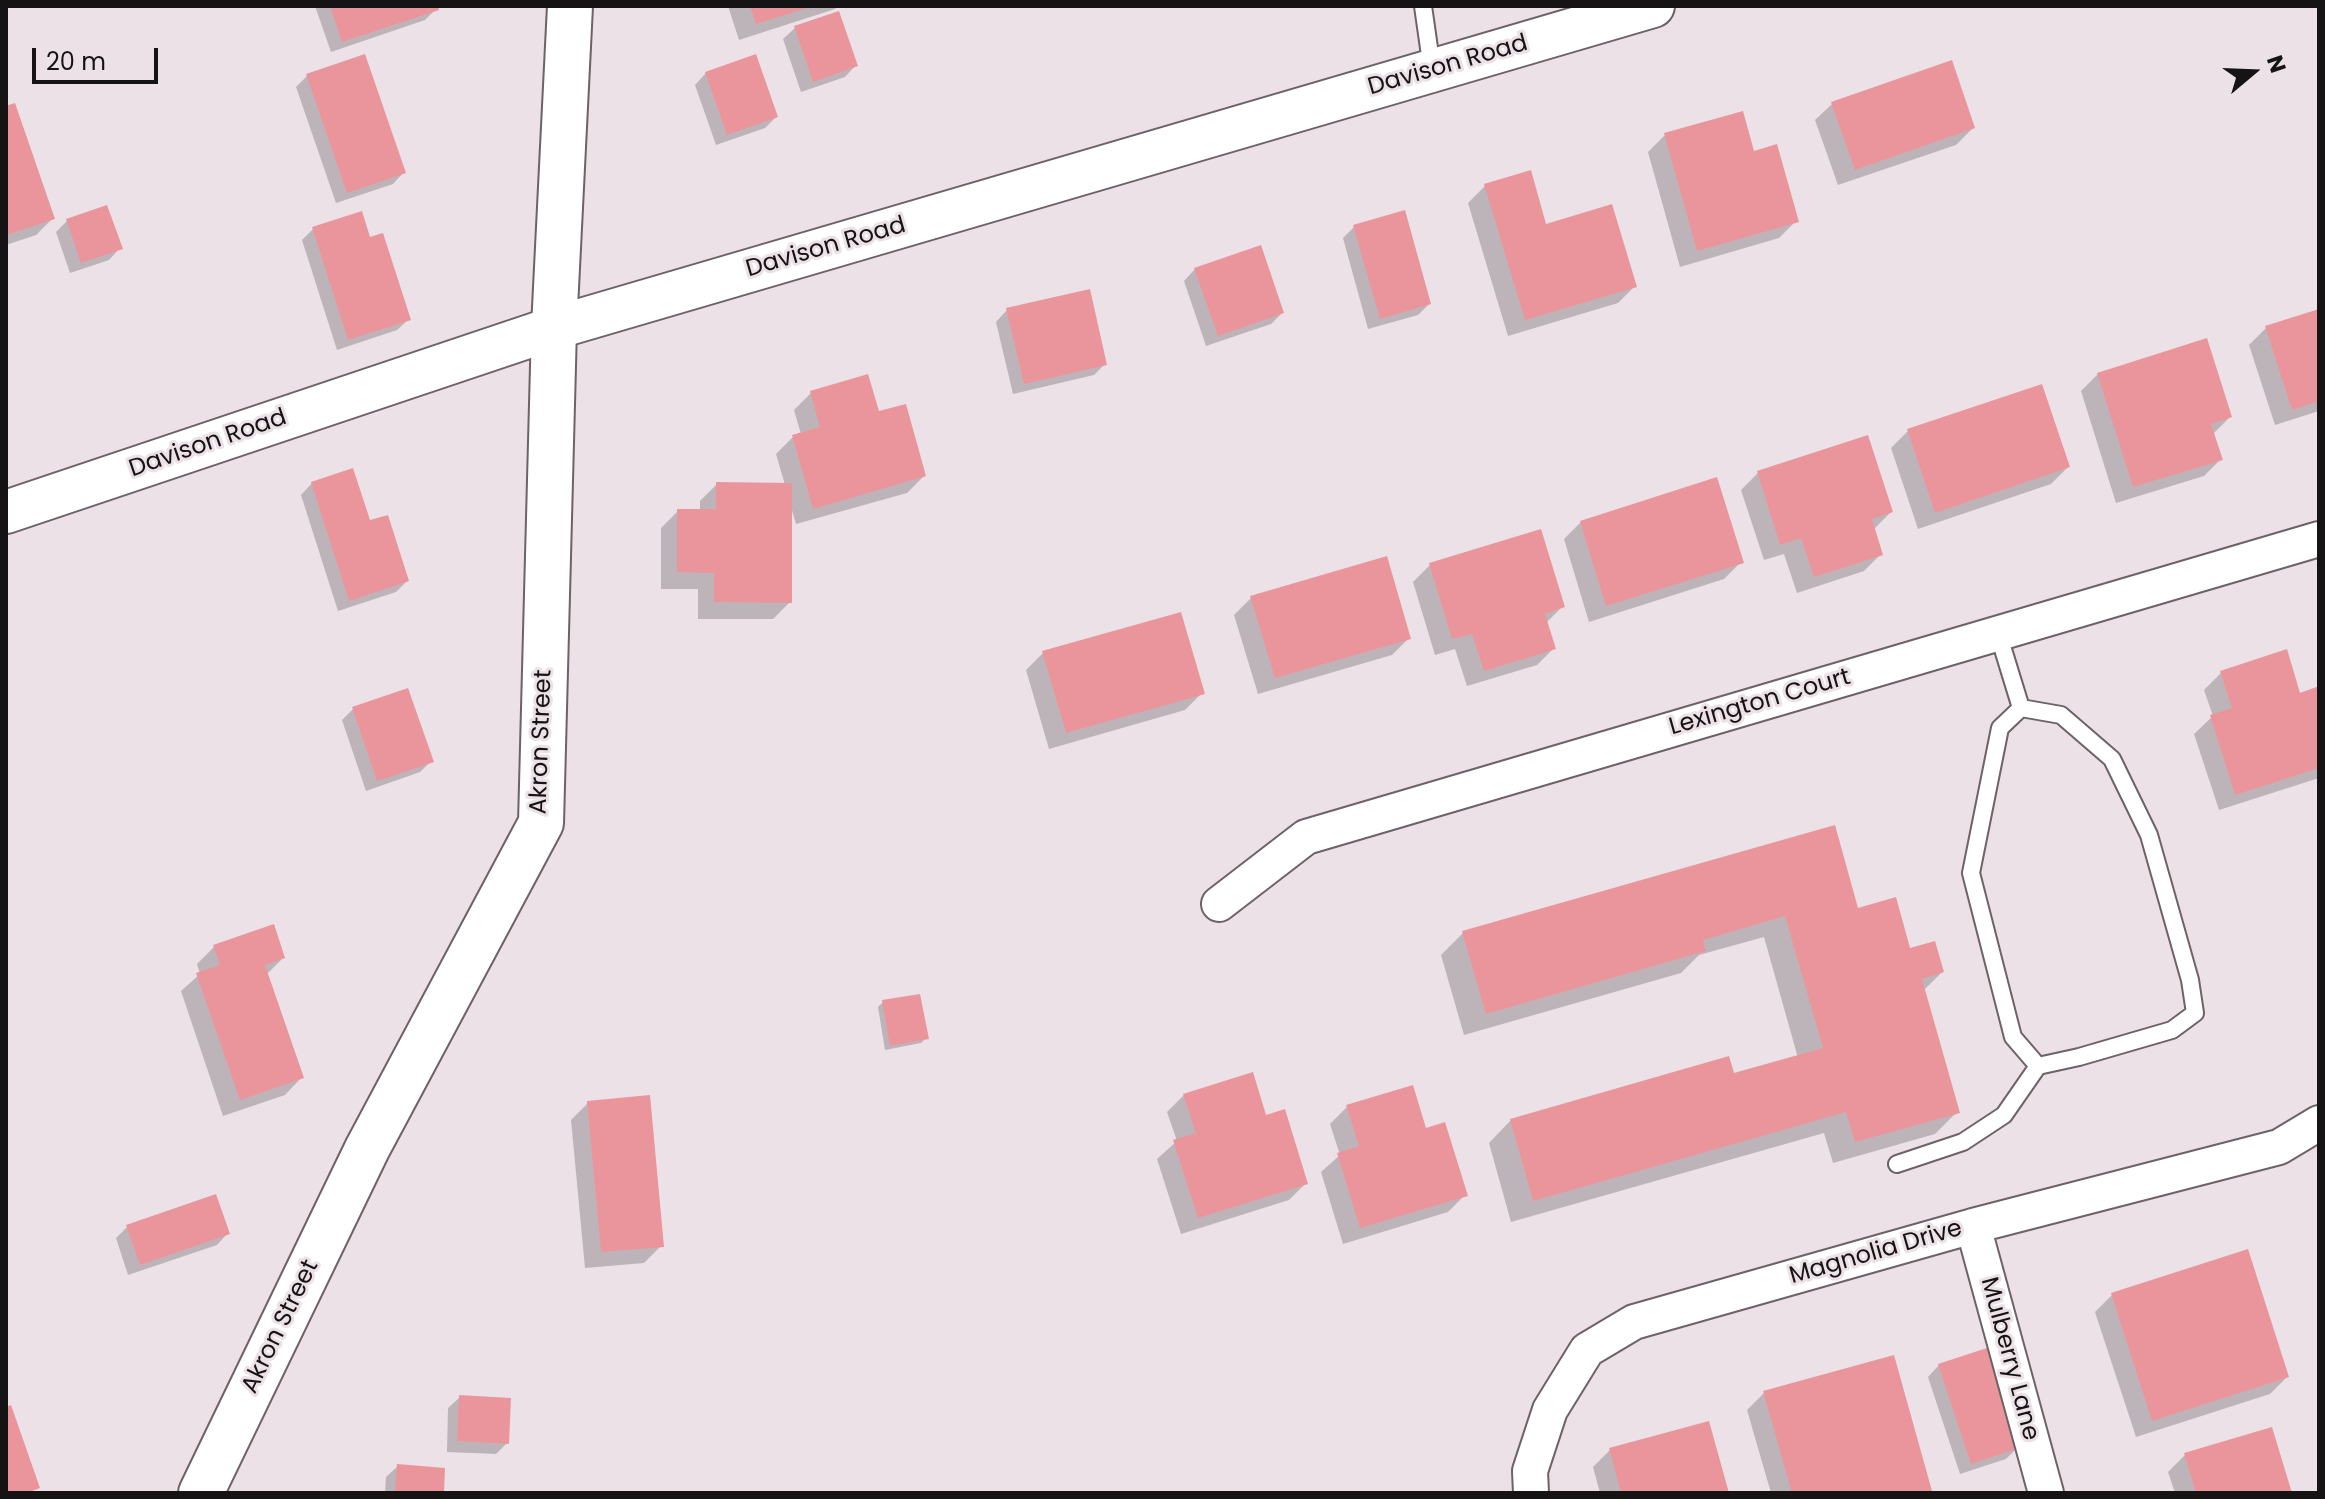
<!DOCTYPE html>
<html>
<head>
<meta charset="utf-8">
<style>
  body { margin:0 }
  #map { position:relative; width:2325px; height:1499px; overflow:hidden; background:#ece1e6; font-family:Poppins,sans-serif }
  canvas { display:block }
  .frame { position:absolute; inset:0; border:8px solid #161314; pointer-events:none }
  .north { position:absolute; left:2213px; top:32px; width:80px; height:80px; -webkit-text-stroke:6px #ece1e6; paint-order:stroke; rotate:71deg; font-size:22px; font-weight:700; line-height:32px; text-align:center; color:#161314 }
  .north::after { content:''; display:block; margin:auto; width:28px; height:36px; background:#161314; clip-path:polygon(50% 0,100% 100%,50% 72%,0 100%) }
  .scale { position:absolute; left:32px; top:48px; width:126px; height:36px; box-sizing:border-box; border:4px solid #161314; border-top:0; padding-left:10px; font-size:24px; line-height:28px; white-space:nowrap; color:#161314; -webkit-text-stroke:6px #ece1e6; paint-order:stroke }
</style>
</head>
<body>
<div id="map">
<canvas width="2325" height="1499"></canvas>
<div class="frame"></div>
<div class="north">N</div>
<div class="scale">20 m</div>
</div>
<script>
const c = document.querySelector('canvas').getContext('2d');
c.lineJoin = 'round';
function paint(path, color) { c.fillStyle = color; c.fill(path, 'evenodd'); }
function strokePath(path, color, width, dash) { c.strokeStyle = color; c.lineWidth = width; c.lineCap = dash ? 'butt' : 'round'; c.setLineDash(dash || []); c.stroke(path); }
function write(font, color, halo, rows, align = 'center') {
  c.font = font + ' Poppins,sans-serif'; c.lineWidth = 6; c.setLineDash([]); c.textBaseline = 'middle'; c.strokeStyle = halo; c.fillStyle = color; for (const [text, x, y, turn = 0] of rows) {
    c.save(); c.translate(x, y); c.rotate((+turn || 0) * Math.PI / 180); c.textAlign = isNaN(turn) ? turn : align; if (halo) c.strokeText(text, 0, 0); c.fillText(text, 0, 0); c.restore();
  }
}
paint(new Path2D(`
  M315 6H435L436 9 425 20 331 52Z
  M728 6H838L835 9 739 40Z
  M838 13 856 65 845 77 801 92 783 39 795 28Z
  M706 73 776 117 765 128 716 145 695 85Z
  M307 76 404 172 393 184 336 203 296 87Z
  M1832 104 1973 128 1956 145 1838 185 1815 120Z
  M6 108 53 218 36 235 6 245Z
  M1665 135 1796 221 1779 238 1680 267 1648 152Z
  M1485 186 1635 286 1618 303 1508 336 1468 203Z
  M67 221 120 248 109 260 70 273 56 232Z
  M1354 227 1429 304 1418 315 1368 329 1343 238Z
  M313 229 369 240 409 319 397 330 337 350 302 240Z
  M1195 269 1282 313 1271 324 1206 346 1184 281Z
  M1007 310 1105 364 1094 375 1013 394 996 322Z
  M2319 311V411L2275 425 2249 345 2266 328Z
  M2098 374 2230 417 2213 434 2221 459 2204 476 2116 503 2081 391Z
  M811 393 878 414 924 476 907 493 796 524 791 507 790 602 773 619H698V589H661V528L678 511H700V501L717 484 785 485 776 454 793 437 801 434 794 410Z
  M1908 431 2068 467 2051 484 1918 529 1891 448Z
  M1758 473 1891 512 1874 529 1881 554 1864 571 1797 593 1784 554 1764 560 1741 490Z
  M312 483 369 523 407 581 396 592 338 611 301 495Z
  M1581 522 1741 562 1724 579 1589 622 1564 539Z
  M1430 565 1562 607 1546 623 1554 648 1537 665 1467 686 1455 649 1435 655 1413 582Z
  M1251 598 1409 638 1392 655 1258 694 1234 615Z
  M1043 653 1202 693 1185 710 1049 749 1026 670Z
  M2221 673 2299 695 2319 688V778L2219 810 2194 734 2213 716 2204 690Z
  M353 709 431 761 420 772 366 791 342 720Z
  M1857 910 1942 972 1923 991 1957 1112 1935 1134 1833 1163 1824 1133 1511 1222 1489 1143 1511 1120 1733 1076 1798 1058 1764 937 1699 955 1681 973 1464 1035 1441 955 1463 933Z
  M214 947 283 958 266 975 301 1078 285 1095 223 1116 181 991 200 974 197 964Z
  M883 1002 926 1038 921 1043 885 1050 878 1007Z
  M1184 1095 1265 1117 1306 1183 1289 1200 1181 1234 1157 1159 1177 1141 1167 1112Z
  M588 1103 661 1246 644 1263 585 1268 571 1120Z
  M1347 1107 1424 1130 1465 1195 1448 1212 1343 1244 1321 1172 1340 1155 1330 1124Z
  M127 1227 228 1233 217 1245 128 1275 116 1238Z
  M2112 1295 2287 1377 2270 1394 2136 1437 2095 1312Z
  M1939 1365 2017 1448 2006 1459 1960 1474 1928 1377Z
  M1764 1393 1929 1490 1926 1493H1771L1747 1410Z
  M460 1397 507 1443 496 1454 447 1452 448 1408Z
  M1610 1450 1727 1493H1600L1593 1467Z
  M2185 1455 2290 1493H2175L2168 1472Z
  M398 1466 442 1493H385L386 1477Z`), '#0003');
paint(new Path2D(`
  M330 6H438L439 10 342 42Z
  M750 6H810V7L756 24Z
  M839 11 858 66 813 82 794 26Z
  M365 54 406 173 347 193 306 74Z
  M756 54 778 117 727 135 705 72Z
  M1952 60 1975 128 1855 170 1831 102Z
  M15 103 55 219 6 235V106Z
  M1743 111 1754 151 1777 144 1799 222 1697 251 1664 133Z
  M1531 170 1546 224 1612 204 1637 287 1525 320 1484 184Z
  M107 205 123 249 81 263 66 219Z
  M1405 210 1431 304 1380 319 1353 225Z
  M362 211 370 237 383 233 411 320 348 340 312 227Z
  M1261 245 1284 313 1218 336 1194 268Z
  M1090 289 1107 365 1024 384 1006 308Z
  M2319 309V401L2292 410 2265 326Z
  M2207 338 2232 417 2211 424 2223 460 2133 487 2097 373Z
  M868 374 879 411 906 404 926 476 813 509 792 435 820 427 810 391Z
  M2042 384 2070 467 1935 513 1907 429Z
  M1868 435 1893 512 1872 519 1883 555 1814 577 1801 538 1780 545 1757 471Z
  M353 468 370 520 388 515 409 581 349 601 311 482Z
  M1717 477 1744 563 1606 606 1580 521Z
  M716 482 792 483V603L714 602V573L677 572V509H716Z
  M1541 529 1565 607 1545 614 1556 649 1484 671 1472 634 1452 639 1429 563Z
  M1387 556 1411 639 1275 678 1250 596Z
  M1181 612 1205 694 1066 733 1042 651Z
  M2287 649 2300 693 2319 686V768L2235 795 2210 715 2232 708 2220 671Z
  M408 688 434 762 377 781 352 707Z
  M1835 825 1858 908 1896 897 1910 948 1935 941 1944 972 1922 979 1960 1113 1855 1142 1846 1112 1533 1201 1510 1119 1729 1056 1734 1073 1823 1048 1785 916 1703 940 1706 951 1486 1014 1462 931Z
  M274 924 285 958 265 965 304 1078 240 1100 196 973 220 965 213 945Z
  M920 994 929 1039 890 1046 882 1000Z
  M1253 1072 1266 1115 1285 1109 1308 1184 1198 1218 1173 1140 1196 1133 1183 1094Z
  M1413 1085 1426 1128 1445 1122 1468 1196 1360 1228 1337 1153 1359 1146 1346 1105Z
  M650 1095 664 1247 601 1252 587 1101Z
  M216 1194 230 1234 140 1265 126 1225Z
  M2248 1249 2289 1377 2152 1421 2111 1293Z
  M1987 1348 2019 1448 1971 1464 1938 1364Z
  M1894 1355 1932 1491 1923 1493H1792L1763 1391Z
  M459 1395 511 1398 509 1444 457 1441Z
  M11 1405 40 1488 27 1493H6V1407Z
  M1709 1421 1729 1493H1621L1609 1448Z
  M2272 1427 2292 1493H2196L2184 1453Z
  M397 1464 445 1468 444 1493H395Z`), '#ea959b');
const service = new Path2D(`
  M1423 6 1432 69
  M1998 633 2021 708 2061 715 2112 759 2149 835 2190 980 2195 1013 2172 1030 2079 1057 2038 1066 2013 1037 1971 873 2000 728 2021 708
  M1897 1164 1963 1142 2004 1115 2038 1066`);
const minor = new Path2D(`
  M1219 904 1306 837 2319 539
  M1973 1226 2046 1493
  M1531 1493 1530 1471 1550 1410 1587 1350 1634 1322 1973 1226 2279 1147 2319 1123`);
const tertiary = new Path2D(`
  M6 512 554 328 1653 6`);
const secondary = new Path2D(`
  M201 1493 367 1149 541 823 554 328 570 6`);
strokePath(service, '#6c6267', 20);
strokePath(minor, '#6c6267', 38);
strokePath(tertiary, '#6c6267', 46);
strokePath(secondary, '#6c6267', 48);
strokePath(service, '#fff', 16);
strokePath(minor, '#fff', 34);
strokePath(tertiary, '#fff', 42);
strokePath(secondary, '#fff', 44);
write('24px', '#161314', '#ece1e6', [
  ["Davison Road",1448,66,-16],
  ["Davison Road",826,248,-16],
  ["Davison Road",208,444,-19],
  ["Lexington Court",1760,703,-16],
  ["Akron Street",542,742,-88],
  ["Magnolia Drive",1876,1253,-16],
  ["Akron Street",281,1327,-64],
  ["Mulberry Lane",2009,1359,75]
]);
</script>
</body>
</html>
